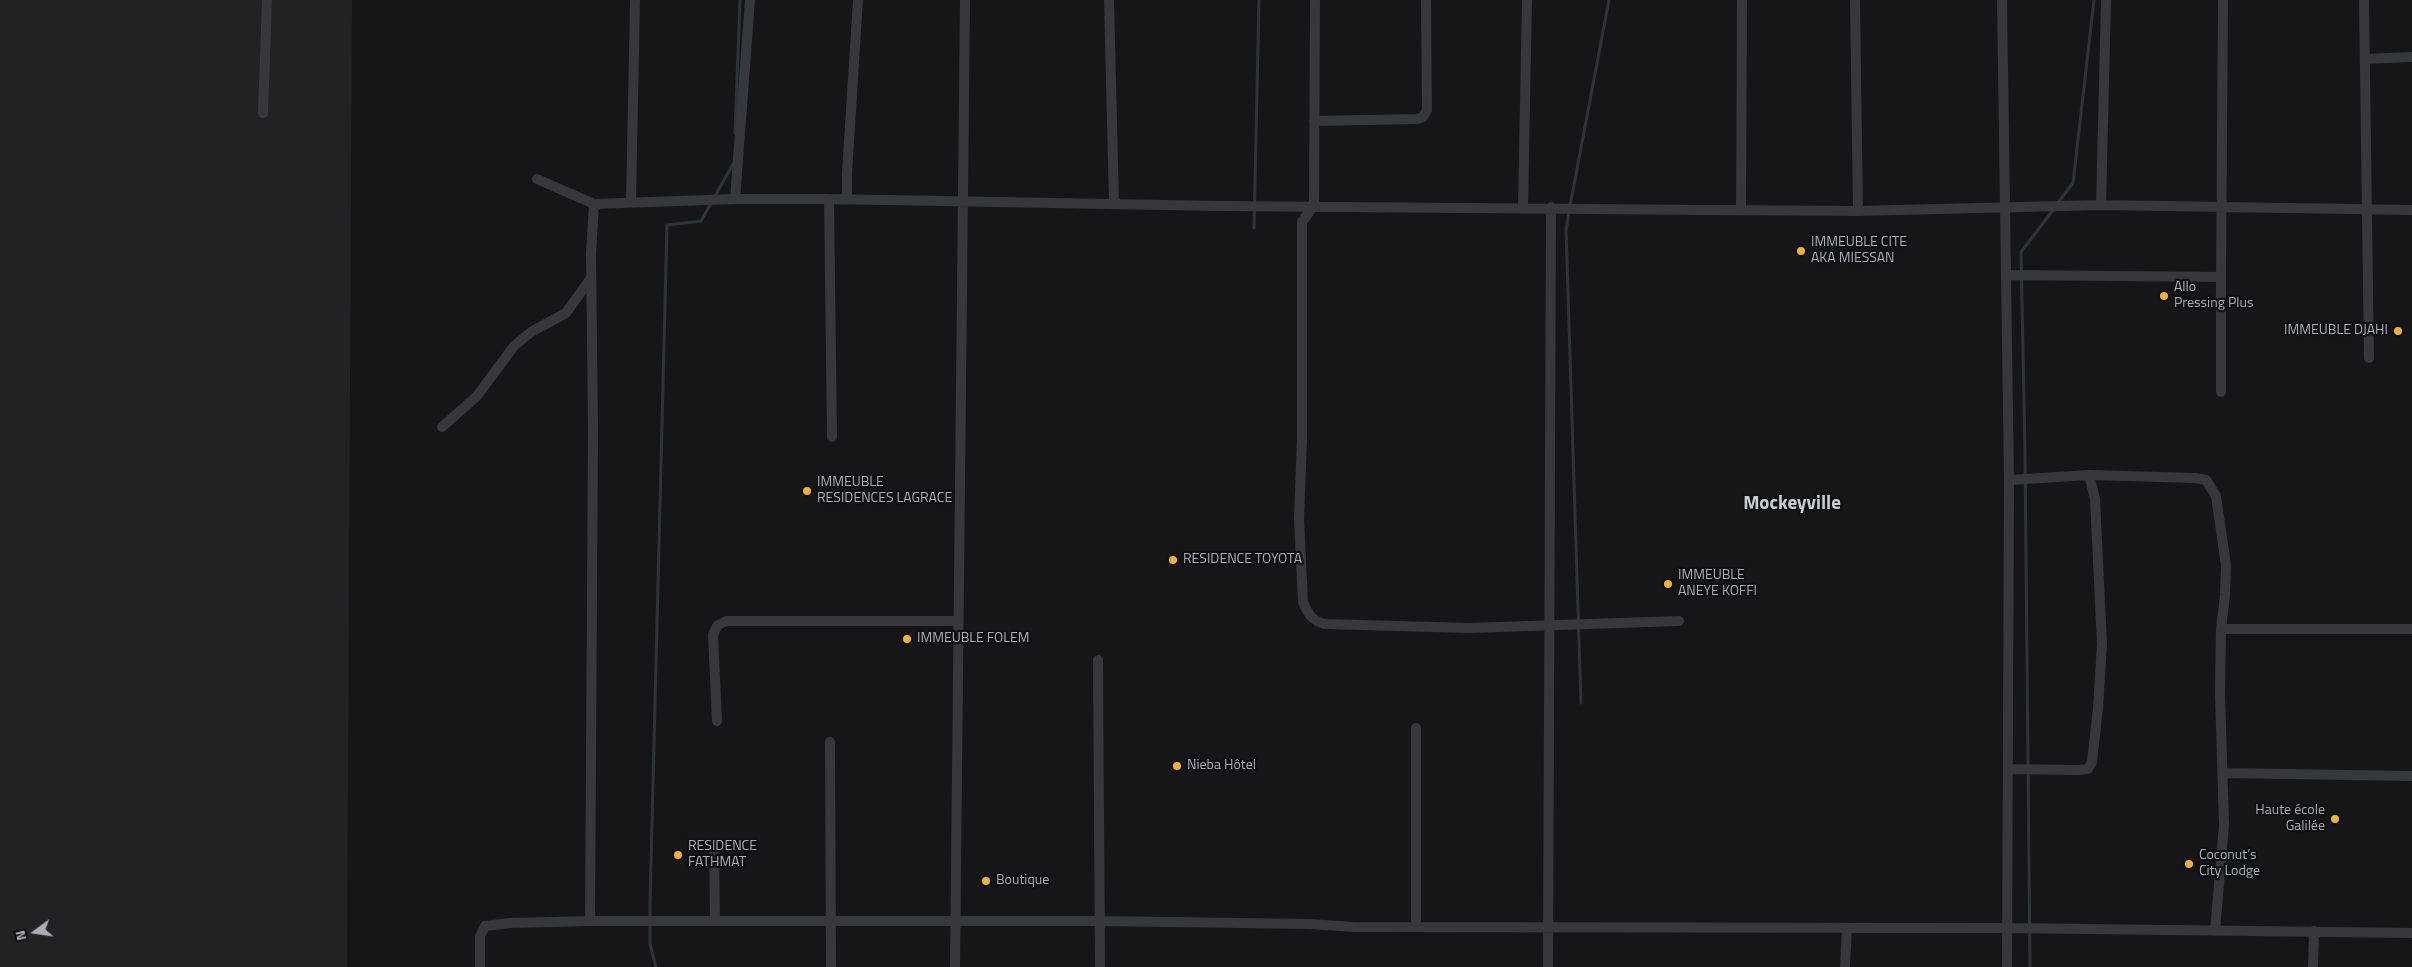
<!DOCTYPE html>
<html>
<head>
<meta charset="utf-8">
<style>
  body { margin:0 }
  #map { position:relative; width:2412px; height:967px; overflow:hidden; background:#161618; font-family:"Titillium Web",sans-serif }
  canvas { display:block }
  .north { position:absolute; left:10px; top:907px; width:50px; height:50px; -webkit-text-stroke:4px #111113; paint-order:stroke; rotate:256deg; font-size:14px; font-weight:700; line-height:20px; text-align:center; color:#a8adb8 }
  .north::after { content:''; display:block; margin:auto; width:18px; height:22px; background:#a8adb8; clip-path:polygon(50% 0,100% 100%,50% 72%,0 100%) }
</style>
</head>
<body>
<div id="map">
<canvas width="2412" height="967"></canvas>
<div class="north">N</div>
</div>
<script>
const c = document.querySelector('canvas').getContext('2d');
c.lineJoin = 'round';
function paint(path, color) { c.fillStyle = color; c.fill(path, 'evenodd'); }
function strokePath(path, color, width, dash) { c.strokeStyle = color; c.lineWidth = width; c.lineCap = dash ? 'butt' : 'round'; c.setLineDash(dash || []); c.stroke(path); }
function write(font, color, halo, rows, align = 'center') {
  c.font = font + ' "Titillium Web",sans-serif'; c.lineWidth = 4.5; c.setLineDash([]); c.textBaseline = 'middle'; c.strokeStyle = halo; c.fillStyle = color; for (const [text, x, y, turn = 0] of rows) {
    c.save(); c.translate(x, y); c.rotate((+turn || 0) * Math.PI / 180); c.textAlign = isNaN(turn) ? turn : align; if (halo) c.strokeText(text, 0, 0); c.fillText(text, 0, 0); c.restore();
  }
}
paint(new Path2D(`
  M0 0H352L347 967H0Z`), '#222225');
strokePath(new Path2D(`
  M735 133 740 0
  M2057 204 2073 183 2094 0
  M1570 206 1609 0
  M1569 212 1566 230 1581 703
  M1254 228 1259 0
  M656 967 650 944V903L667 225 701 221 733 164
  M2030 967 2025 452 2021 252 2054 209`), '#2c353c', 3);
strokePath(new Path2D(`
  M1109 0 1114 203
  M1315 0 1314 205 1302 222V438L1299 519 1303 602C1308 614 1312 620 1324 624L1469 628 1679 621
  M1855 0 1858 211
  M2002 0 2009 480 2007 967
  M2364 0 2369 358
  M2365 59 2412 57
  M263 113 267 0
  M1314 121 1417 119 1423 117 1427 110 1426 0
  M537 179 594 204 735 199H829L1221 206 1710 210 1858 211 2101 205 2412 210
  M735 199 750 0
  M829 199 832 437
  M847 199V173L858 0
  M631 202 635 0
  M2101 205 2106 0
  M1523 207 1527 0
  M1741 210 1742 0
  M2007 275 2221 277 2223 0
  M2221 392V277
  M442 427 477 396 514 346 531 332 566 313 591 278
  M2009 480 2089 475 2195 478 2206 480 2216 496 2226 565 2225 595 2221 629 2220 693 2224 825 2215 931
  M2221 629H2412
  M1098 660 1100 967
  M717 721 713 635 717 626 726 621H957
  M830 742 831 967
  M2008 769 2078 770 2088 769 2092 762 2098 708 2102 644 2095 499 2089 475
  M2223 773 2412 776
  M714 843 715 921
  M590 921 593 430 591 254 594 204
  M1416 925V728
  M480 967V936L485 926 510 923 590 921H1099L1310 924 1353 927 2007 928 2412 933
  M955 967 965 0
  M1548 967 1551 207
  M1845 967 1847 928
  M2313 967 2314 931`), '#37383d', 10);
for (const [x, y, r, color] of [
  [1801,251,5,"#f2b134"],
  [2164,296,5,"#f2b134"],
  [2398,331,5,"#f2b134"],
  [807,491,5,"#f2b134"],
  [1173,560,5,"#f2b134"],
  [1668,584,5,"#f2b134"],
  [907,639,5,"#f2b134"],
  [1177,766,5,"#f2b134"],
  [2335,819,5,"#f2b134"],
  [678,855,5,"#f2b134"],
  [2189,864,5,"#f2b134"],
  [986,881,5,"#f2b134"]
]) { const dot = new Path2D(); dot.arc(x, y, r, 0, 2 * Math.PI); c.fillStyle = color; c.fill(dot); strokePath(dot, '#111113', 2); }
write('14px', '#a8adb8', '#111113', [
  ["IMMEUBLE CITE",1811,243],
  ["AKA MIESSAN",1811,259],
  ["Allo",2174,288],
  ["Pressing Plus",2174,304],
  ["IMMEUBLE DJAHI",2388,331,"right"],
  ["IMMEUBLE",817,483],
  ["RESIDENCES LAGRACE",817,499],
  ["RESIDENCE TOYOTA",1183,560],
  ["IMMEUBLE",1678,576],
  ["ANEYE KOFFI",1678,592],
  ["IMMEUBLE FOLEM",917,639],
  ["Nieba Hôtel",1187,766],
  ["Haute école",2325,811,"right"],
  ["Galilée",2325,827,"right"],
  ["RESIDENCE",688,847],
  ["FATHMAT",688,863],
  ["Coconut’s",2199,856],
  ["City Lodge",2199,872],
  ["Boutique",996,881]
], 'left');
write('bold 19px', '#c9ccd4', '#111113', [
  ["Mockeyville",1792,504]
]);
</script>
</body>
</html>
